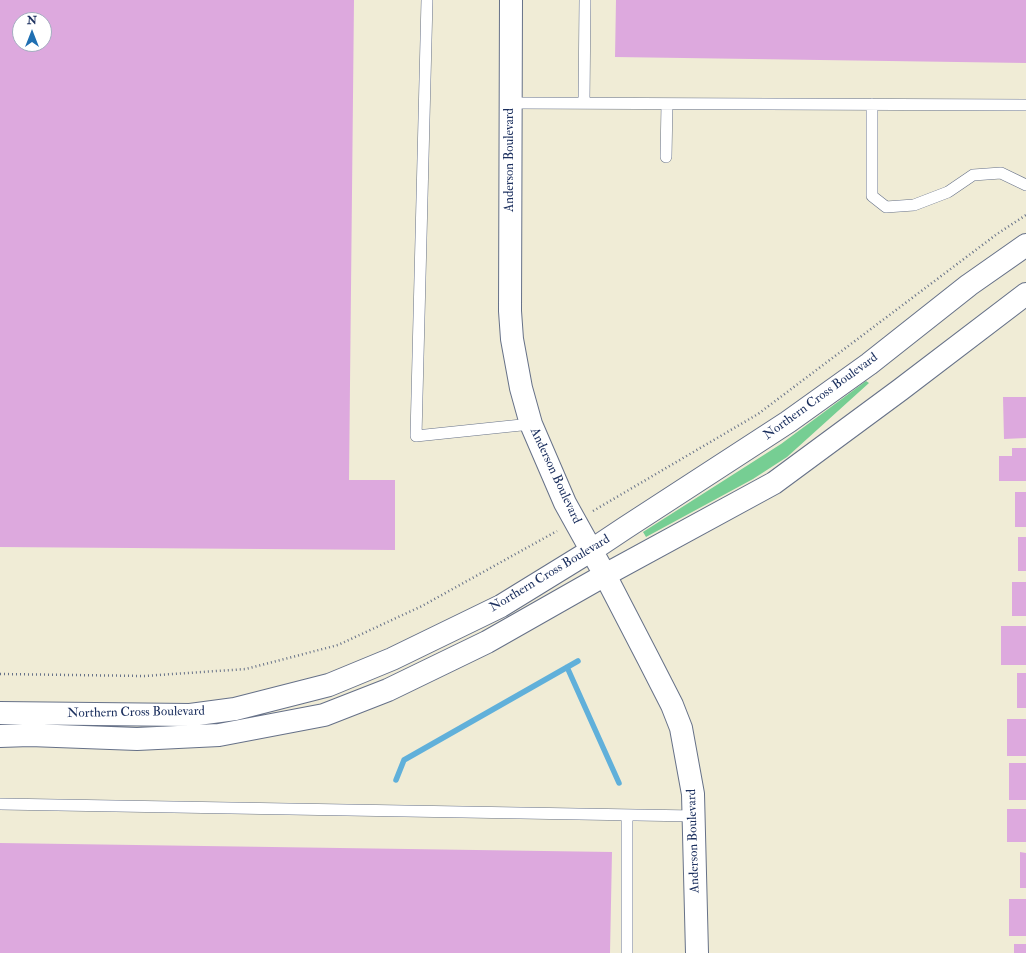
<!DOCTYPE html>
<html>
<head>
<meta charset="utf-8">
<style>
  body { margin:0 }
  #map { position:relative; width:1026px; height:953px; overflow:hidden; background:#f0ecd6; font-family:"IM FELL Double Pica",serif }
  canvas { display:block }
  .north { position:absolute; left:12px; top:12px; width:40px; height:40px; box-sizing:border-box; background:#fff; border:1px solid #a4acbf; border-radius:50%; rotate:0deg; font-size:11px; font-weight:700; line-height:16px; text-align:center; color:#1b2f5e }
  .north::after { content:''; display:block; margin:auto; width:14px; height:18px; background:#1f6fb2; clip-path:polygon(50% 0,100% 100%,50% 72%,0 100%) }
</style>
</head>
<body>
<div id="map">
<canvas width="1026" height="953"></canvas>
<div class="north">N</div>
</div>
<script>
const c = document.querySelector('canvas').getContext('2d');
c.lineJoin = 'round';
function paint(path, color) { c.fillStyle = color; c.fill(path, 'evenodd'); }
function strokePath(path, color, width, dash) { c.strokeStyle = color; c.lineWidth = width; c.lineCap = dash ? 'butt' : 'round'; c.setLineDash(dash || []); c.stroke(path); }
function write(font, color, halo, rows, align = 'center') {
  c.font = font + ' "IM FELL Double Pica",serif'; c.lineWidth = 3.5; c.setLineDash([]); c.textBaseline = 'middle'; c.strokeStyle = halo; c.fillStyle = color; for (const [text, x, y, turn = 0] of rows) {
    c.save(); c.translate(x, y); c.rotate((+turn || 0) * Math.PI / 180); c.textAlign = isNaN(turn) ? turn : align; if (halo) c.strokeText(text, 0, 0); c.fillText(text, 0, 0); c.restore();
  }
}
paint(new Path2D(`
  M866 381 869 383 787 457 753 479 646 537 643 532 781 444Z`), '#76ce93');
strokePath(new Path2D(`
  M567 667 619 783
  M396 780 404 760 578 661`), '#60b0da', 5.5);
paint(new Path2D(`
  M0 0H354L349 480H395V550L0 547ZM20 20H44V44H20Z
  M616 0H1026V63L615 57Z
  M1003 397H1026V438L1004 439Z
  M1012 448H1026V481H999V456H1012Z
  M1015 492H1026V527H1015Z
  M1018 537H1026V571H1018Z
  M1012 582H1026V616H1012Z
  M1001 626H1026V665H1001Z
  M1017 673H1026V708H1017Z
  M1007 719H1026V756H1007Z
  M1009 763H1026V800H1009Z
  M1007 809H1026V842H1007Z
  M0 843 612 852 610 953H0Z
  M1020 852 1026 853V888H1020Z
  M1009 899H1026V936H1009Z
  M1014 944H1026V953H1014Z`), '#dda9de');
const service = new Path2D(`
  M427 0 416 436 531 424
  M511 103 1026 105
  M584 103 585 0
  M872 104V196L886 207 914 205 948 192 973 175 1001 173 1026 185
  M666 157 667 104
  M0 804 694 816
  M627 815V953`);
const tertiary = new Path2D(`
  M511 0 510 311 512 339 521 388 531 424 565 503 605 575 649 660 672 705 681 728 693 794 697 953
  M0 713 190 715 235 709 329 685 392 659 501 606 592 550 625 528 788 422 869 364 969 285 1026 245
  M0 736 30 735 137 739 219 735 324 715 388 690 487 642 605 575 774 483 900 390 1026 294`);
strokePath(service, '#667188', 12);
strokePath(tertiary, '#667188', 24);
strokePath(new Path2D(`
  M593 511 758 414 997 234 1026 215
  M0 674 144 676 246 669 338 645 422 606 557 531`), '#667188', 2.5, [1, 3]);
strokePath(service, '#fff', 11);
strokePath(tertiary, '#fff', 22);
write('13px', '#1b2f5e', '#fff', [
  ["Anderson Boulevard",510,160,-90],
  ["Northern Cross Boulevard",821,397,-36],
  ["Anderson Boulevard",555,476,65],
  ["Northern Cross Boulevard",550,574,-31],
  ["Northern Cross Boulevard",136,713,-1],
  ["Anderson Boulevard",694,841,-92]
]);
</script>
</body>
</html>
